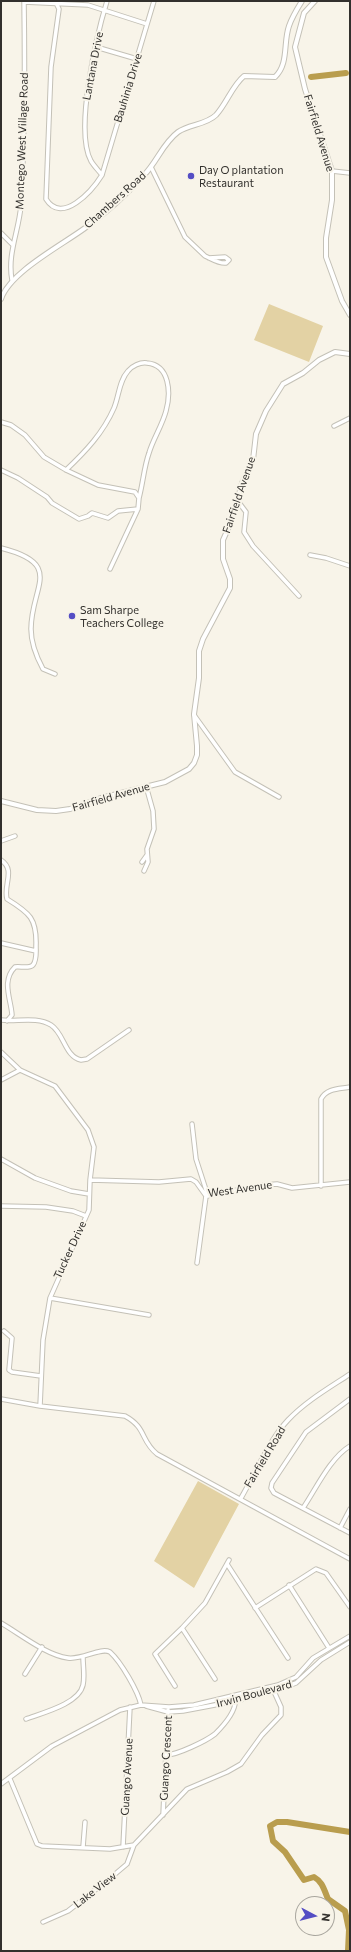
<!DOCTYPE html>
<html>
<head>
<meta charset="utf-8">
<style>
  body { margin:0 }
  #map { position:relative; width:351px; height:1952px; overflow:hidden; background:#f8f4e9; font-family:Commissioner,sans-serif }
  canvas { display:block }
  .frame { position:absolute; inset:0; border:2px solid #32302d; pointer-events:none }
  .north { position:absolute; left:295px; top:1896px; width:40px; height:40px; box-sizing:border-box; background:#f8f4e9; border:1px solid #a9a69e; border-radius:50%; rotate:97deg; font-size:11px; font-weight:700; line-height:16px; text-align:center; color:#32302d }
  .north::after { content:''; display:block; margin:auto; width:14px; height:18px; background:#544dc4; clip-path:polygon(50% 0,100% 100%,50% 72%,0 100%) }
</style>
</head>
<body>
<div id="map">
<canvas width="351" height="1952"></canvas>
<div class="frame"></div>
<div class="north">N</div>
</div>
<script>
const c = document.querySelector('canvas').getContext('2d');
c.lineJoin = 'round';
function paint(path, color) { c.fillStyle = color; c.fill(path, 'evenodd'); }
function strokePath(path, color, width, dash) { c.strokeStyle = color; c.lineWidth = width; c.lineCap = dash ? 'butt' : 'round'; c.setLineDash(dash || []); c.stroke(path); }
function write(font, color, halo, rows, align = 'center') {
  c.font = font + ' Commissioner,sans-serif'; c.lineWidth = 4; c.setLineDash([]); c.textBaseline = 'middle'; c.strokeStyle = halo; c.fillStyle = color; for (const [text, x, y, turn = 0] of rows) {
    c.save(); c.translate(x, y); c.rotate((+turn || 0) * Math.PI / 180); c.textAlign = isNaN(turn) ? turn : align; if (halo) c.strokeText(text, 0, 0); c.fillText(text, 0, 0); c.restore();
  }
}
paint(new Path2D(`
  M269 304 323 326 309 362 254 340Z
  M198 1481 239 1504 194 1588 154 1561Z`), '#e3d2a4');
strokePath(new Path2D(`
  M311 77 346 73
  M348 1951 349 1930 345 1911 328 1899C324 1890 323 1882 314 1877L304 1880 285 1852 273 1841 270 1826 277 1822H287L350 1832`), '#b99d4e', 6);
const minor = new Path2D(`
  M24 2 88 5 147 24
  M56 3 59 9 51 67 46 199C62 225 92 191 102 175L154 1
  M96 47 137 59
  M151 167 185 237 205 256C212 259 219 264 226 263L229 260 225 257 209 258
  M332 171 350 173
  M102 175C99 171 94 166 91 161 74 130 97 34 107 1
  M1 233 13 245
  M12 280C7 254 19 231 21 205 25 137 25 69 24 1
  M1 422 11 425 25 435 44 457 66 470 98 485 135 492 139 498 138 509 110 569
  M334 426 350 418
  M1 470 18 478 47 497 52 503 79 519 88 516 92 513 108 518 118 511 138 509
  M66 470C86 451 103 433 114 408 119 396 119 381 128 371 132 366 140 362 147 363 170 365 171 393 166 411 162 426 153 439 149 453 144 467 143 483 139 498
  M237 500 246 512 244 532 253 546 299 596
  M1 548C65 564 31 586 31 629 31 644 36 656 43 669L55 674
  M310 555 326 558 350 566
  M194 715 235 772 279 797
  M1 841 15 836
  M1 860C16 870 3 885 7 899 30 913 37 919 36 946 36 952 37 960 33 965 29 969 20 966 15 967 1 981 11 999 12 1015L7 1021
  M142 862 147 855
  M144 871 148 862 147 849 154 829 153 811 146 786
  M1 943 36 951
  M1 1020C16 1022 37 1016 51 1025 64 1033 65 1057 81 1060L87 1059 129 1030
  M1 1052 20 1070 55 1086 88 1130 94 1147 90 1180 89 1210 50 1298 43 1340 40 1406
  M1 1080 20 1070
  M192 1124 196 1159 208 1196
  M1 1159 35 1178 71 1191 89 1194
  M90 1180 159 1182 191 1179 196 1182 206 1196 264 1185 277 1184 292 1188 350 1182
  M321 1186V1099C327 1088 339 1089 350 1087
  M1 1206 46 1207 73 1211 86 1216
  M197 1263 206 1196
  M50 1298 149 1315
  M4 1331 12 1338 9 1370 12 1372 41 1376
  M1 1399 40 1406 125 1416C147 1428 140 1440 157 1454L350 1559
  M350 1399 306 1432 272 1483 271 1488 274 1493 350 1533
  M241 1498C255 1474 269 1440 288 1420 306 1401 329 1388 350 1374
  M303 1508C316 1489 330 1458 350 1446
  M340 1528 350 1509
  M227 1564 288 1658
  M289 1585 329 1648
  M255 1608 316 1569 326 1573 350 1607
  M1 1623C20 1634 46 1655 68 1658 83 1660 100 1647 110 1652 121 1662 138 1691 141 1705
  M182 1628 215 1679
  M25 1674 42 1647
  M175 1686 155 1654 182 1628 205 1603 229 1560
  M146 1706 168 1712 183 1711 236 1701 280 1689 296 1683 321 1660 350 1642
  M26 1719C42 1713 79 1704 83 1685 85 1676 83 1667 83 1657
  M166 1755C177 1755 206 1741 215 1734 223 1726 237 1711 235 1699
  M10 1779 37 1844 42 1846 110 1849 134 1845 187 1789 227 1772 241 1764 262 1735 281 1715V1707L272 1687
  M1 1784 52 1746 120 1710 141 1705 169 1707 194 1705 278 1685 296 1677 313 1658 350 1636
  M163 1815 168 1710
  M83 1847 85 1822
  M123 1847 130 1707
  M43 1922 68 1911 108 1880 127 1864 134 1845`);
const tertiary = new Path2D(`
  M315 1 304 13 295 47 305 89 332 171V200L326 238V257L342 301 350 315
  M1 299C10 272 62 245 85 228 106 213 127 194 144 175 157 162 163 143 178 132 189 124 206 125 216 115 227 103 232 86 244 76L275 77C289 64 283 43 289 26 292 17 297 9 302 1
  M1 801 37 810 56 811 70 809 101 798 165 782 189 769 194 763 197 755V746L194 714 199 678V651L203 639 230 588V579L223 559V540L232 520 242 483 253 460 256 434 266 411 283 384 303 373 319 360 335 352 350 354`);
strokePath(minor, '#c4c1b7', 5.5);
strokePath(tertiary, '#c4c1b7', 6);
strokePath(minor, '#fff', 3.5);
strokePath(tertiary, '#fff', 4);
for (const [x, y, r, color] of [
  [191,176,4,"#544dc4"],
  [72,616,4,"#544dc4"]
]) { const dot = new Path2D(); dot.arc(x, y, r, 0, 2 * Math.PI); c.fillStyle = color; c.fill(dot); strokePath(dot, '#f8f4e9', 1.5); }
write('11px', '#32302d', '#f8f4e9', [
  ["Lantana Drive",93,66,-79],
  ["Bauhinia Drive",128,88,-73],
  ["Fairfield Avenue",319,133,73],
  ["Montego West Village Road",22,141,-88],
  ["Chambers Road",115,200,-42],
  ["Fairfield Avenue",239,495,-71],
  ["Fairfield Avenue",111,797,-16],
  ["West Avenue",240,1189,-8],
  ["Tucker Drive",70,1250,-65],
  ["Fairfield Road",265,1457,-59],
  ["Irwin Boulevard",254,1694,-15],
  ["Guango Crescent",166,1758,-87],
  ["Guango Avenue",127,1777,-87],
  ["Lake View",95,1890,-38]
]);
write('11px', '#32302d', '#f8f4e9', [
  ["Day O plantation",199,170],
  ["Restaurant",199,183],
  ["Sam Sharpe",80,610],
  ["Teachers College",80,623]
], 'left');
</script>
</body>
</html>
